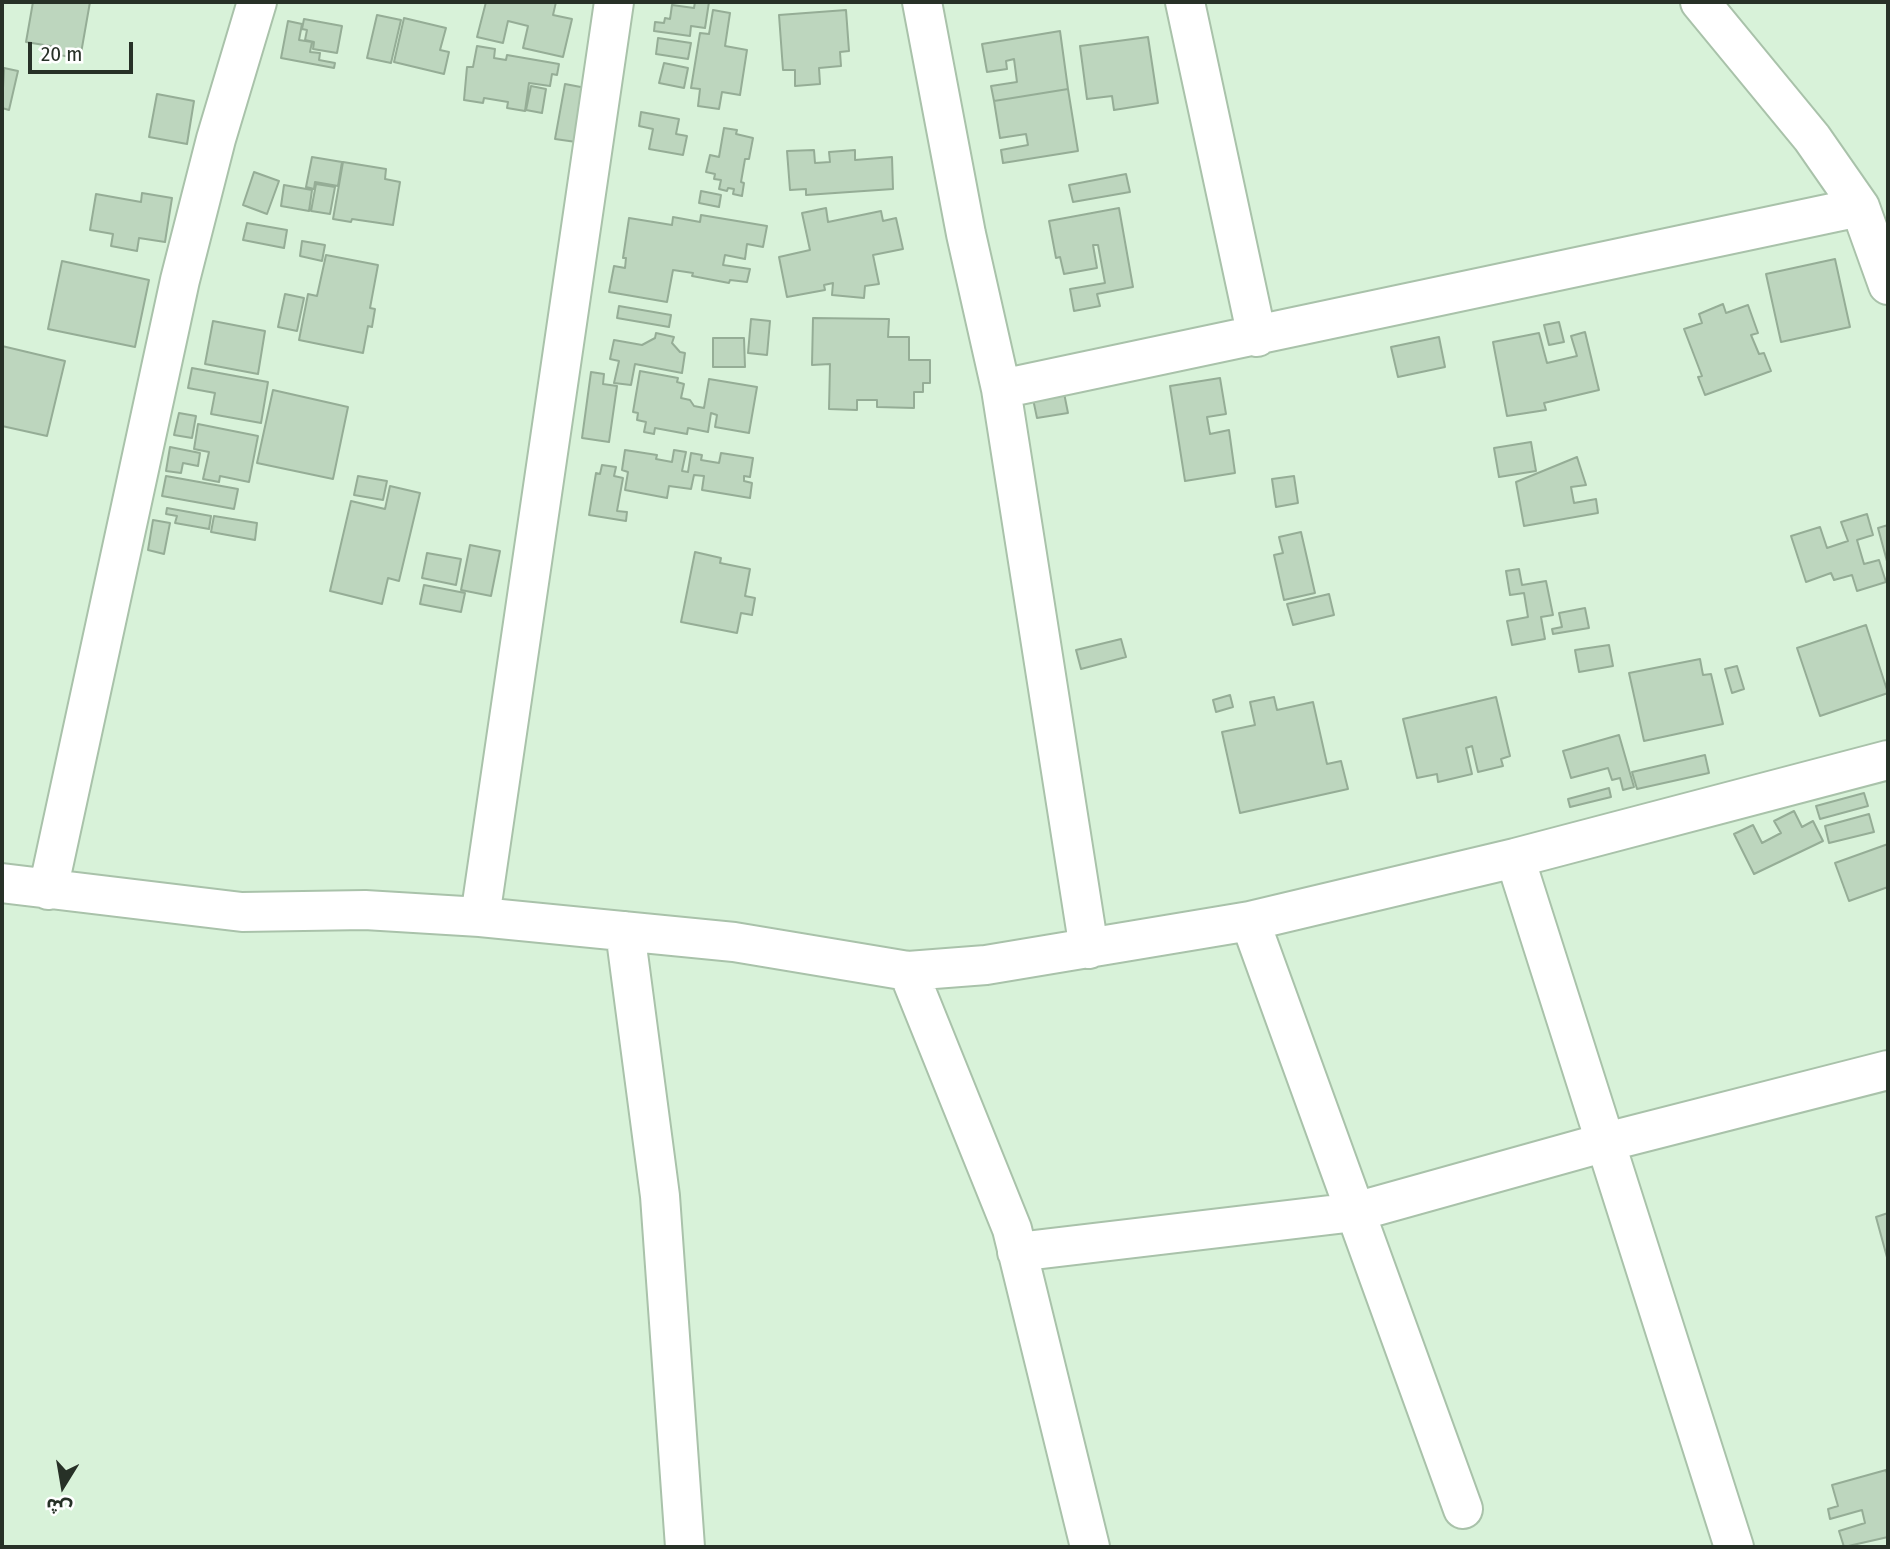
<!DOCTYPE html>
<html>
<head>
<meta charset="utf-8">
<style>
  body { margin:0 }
  #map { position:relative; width:1890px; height:1549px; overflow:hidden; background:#d8f2d9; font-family:"Fira Sans Condensed","Noto Sans Arabic",sans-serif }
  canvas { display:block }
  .frame { position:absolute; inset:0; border:4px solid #273127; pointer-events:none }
  .north { position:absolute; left:28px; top:1451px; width:70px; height:70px; -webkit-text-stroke:5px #fff; paint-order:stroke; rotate:191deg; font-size:19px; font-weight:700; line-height:28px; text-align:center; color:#273127 }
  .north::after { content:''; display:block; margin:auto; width:24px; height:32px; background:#273127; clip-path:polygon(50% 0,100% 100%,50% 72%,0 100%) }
  .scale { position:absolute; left:28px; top:42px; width:105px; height:32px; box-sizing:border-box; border:4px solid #273127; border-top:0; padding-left:9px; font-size:21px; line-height:24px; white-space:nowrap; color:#273127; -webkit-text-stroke:5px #fff; paint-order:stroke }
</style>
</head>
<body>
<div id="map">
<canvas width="1890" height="1549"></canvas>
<div class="frame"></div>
<div class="north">ش</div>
<div class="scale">20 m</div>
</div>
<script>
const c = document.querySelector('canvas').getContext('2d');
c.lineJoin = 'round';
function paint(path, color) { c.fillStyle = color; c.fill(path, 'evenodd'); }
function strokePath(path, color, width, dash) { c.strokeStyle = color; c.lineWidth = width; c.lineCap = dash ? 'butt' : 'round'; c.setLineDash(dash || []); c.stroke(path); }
const building = new Path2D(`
  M33 2H90L80 59 55 54 56 47 26 42Z
  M486 2H556L553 15 572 19 563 57 523 48 528 26 508 21 503 43 477 37Z
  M695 2H709L705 28 691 26 690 36 654 31 655 22 664 23 665 18 670 19 672 5 694 8Z
  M713 10 730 13 725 46 747 50 740 95 722 92 719 109 698 106 700 89 691 88 700 33 709 34Z
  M846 10 849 51 840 52 841 66 819 68 820 84 795 86V70H783L779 15Z
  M377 15 401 20 391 63 367 58Z
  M404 18 446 28 440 50 449 52 444 74 394 62Z
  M304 19 342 26 337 53 313 49 314 42 305 40 307 30 302 29Z
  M288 21 302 24 299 40 312 42 310 52 320 53 319 60 335 63 334 68 281 58Z
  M1060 31 1068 89 994 101 991 86 1017 82 1014 59 1006 61 1007 69 987 72 982 44Z
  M1148 37 1158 103 1114 110 1112 96 1087 99 1080 46Z
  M658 38 691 43 688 59 656 54Z
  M477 46 495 49 494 58 506 60 507 55 559 64 557 75 552 74 550 86 529 83 525 111 507 108 508 102 484 98 483 103 464 100 467 67H473Z
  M664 63 688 68 684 88 659 83Z
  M4 68 18 71 9 110 2 108Z
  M565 84 586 88 576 142 555 139Z
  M531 86 546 89 542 113 526 110Z
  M1068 89 1078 151 1003 163 1001 150 1028 145 1026 134 1000 138 994 101Z
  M157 94 194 101 187 144 149 137Z
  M641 112 679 119 676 134 687 136 683 155 649 149 653 129 639 126Z
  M724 128 737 130 736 134 753 138 749 159H745L741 182 744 183 742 196 733 194 734 189 728 188 727 191 719 189 721 180 714 179 715 174 706 172 710 155 719 157Z
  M814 150 815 163 830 162 829 152 855 150V160L892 157 893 189 806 195V189L790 190 787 151Z
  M312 157 342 162 338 186 315 182 314 189 306 187Z
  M343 162 386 169 385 179 400 182 393 225 352 219 351 222 333 219Z
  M254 172 279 181 267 214 243 205Z
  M1126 174 1130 192 1073 202 1069 185Z
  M316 184 335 187 330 214 311 211Z
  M284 185 312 190 309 211 281 206Z
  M701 191 721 195 719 207 699 203Z
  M142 193 172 198 165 242 139 238 137 251 111 246 113 234 90 230 96 194 141 202Z
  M826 208 828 222 881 211 883 221 896 218 903 249 873 255 879 284 865 286 864 298 832 295 833 283 824 285 825 290 787 297 779 257 810 250 802 213Z
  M1119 208 1133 287 1097 294 1100 306 1074 311 1070 289 1105 283 1098 245H1093L1097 268 1064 274 1060 257 1056 258 1049 221Z
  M701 215 767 226 763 247 747 244 745 259 725 255 723 265 750 269 747 282 730 280 729 283 692 276 693 273 673 270 667 302 609 292 614 266 625 268 626 258H623L629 218 672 225 673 217 700 222Z
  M247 223 287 230 284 248 243 240Z
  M302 241 325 245 322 261 300 256Z
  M326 255 378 265 370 308 375 309 372 327 368 326 363 353 299 340 308 294 317 296Z
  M1835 259 1850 327 1781 342 1766 274Z
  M62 261 149 280 135 347 48 329Z
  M285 294 304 298 297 331 278 327Z
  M1723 304 1726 313 1748 305 1758 333 1751 335 1759 354 1764 353 1771 371 1705 395 1698 377 1702 376 1684 329 1702 323 1699 314Z
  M619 306 671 315 669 327 617 318Z
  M813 318 889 319 888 337H909V360H930V383H923V392H914V408L877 407V400H857V410L829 409 830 364 812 365Z
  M751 319 770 321 767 355 748 353Z
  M213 321 265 331 258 374 205 364Z
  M1559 322 1564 342 1549 345 1544 325Z
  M1585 332 1599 390 1544 403 1546 410 1507 416 1493 342 1539 333 1547 363 1577 356 1571 336Z
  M656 333 674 337 672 343 680 352 685 353 682 373 635 364 631 385 614 383 619 361 610 359 614 340 642 345 655 338Z
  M1439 337 1445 367 1398 377 1391 347Z
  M713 338H744L745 367H713Z
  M2 346 65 361 47 436 2 426Z
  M192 368 268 382 261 423 211 414 215 393 188 388Z
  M640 371 678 378 677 382 684 384 681 398 690 400 694 406 704 408 709 379 757 387 749 433 715 427 717 415 711 413 708 432 688 428 687 434 655 428 654 434 644 432 646 422 637 420 638 413 633 412Z
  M591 372 604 374 603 384 617 386 609 442 582 438Z
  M1220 378 1226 414 1207 417 1210 434 1229 430 1235 473 1185 481 1170 386Z
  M273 390 348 407 333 479 257 463Z
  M1064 393 1068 413 1037 418 1033 399Z
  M179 413 196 416 192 438 174 435Z
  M198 424 258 436 249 482 220 476 219 482 203 479 209 452 194 449Z
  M1531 442 1536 471 1499 477 1494 448Z
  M170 447 200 453 198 466 183 463 181 473 166 471Z
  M625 450 657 455 656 459 672 462 674 450 686 452 682 471 688 472 691 453 702 455 701 460 719 463 721 453 753 458 750 477 744 476V481L752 483 750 498 702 490 704 476 694 475 691 489 669 486 667 498 625 490 628 472 622 470Z
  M1577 457 1586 485 1571 487 1574 503 1596 499 1598 513 1524 526 1516 482Z
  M602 465 616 467 614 476 623 478 617 511 627 512 626 521 589 515 596 473 600 474Z
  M166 476 238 489 234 509 162 496Z
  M358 476 387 481 383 500 354 495Z
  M1294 476 1298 503 1276 507 1272 479Z
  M390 486 420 493 399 581 388 578 382 604 330 591 351 501 385 509Z
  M167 508 211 516 209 529 175 523 177 516 166 514Z
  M1867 514 1873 535 1857 540 1864 564 1879 560 1886 582 1857 591 1852 575 1834 580 1831 573 1806 582 1791 536 1820 527 1827 548 1848 541 1841 522Z
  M214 516 257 523 255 540 211 532Z
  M153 520 170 523 164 554 148 550Z
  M1888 525V565L1878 528Z
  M1301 532 1315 593 1284 600 1274 555 1283 553 1279 537Z
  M470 545 500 551 491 596 461 590Z
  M695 552 721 558 720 563 750 569 745 596 755 598 752 615 741 613 737 633 681 622Z
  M427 553 461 559 456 585 422 578Z
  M1519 569 1522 585 1546 581 1553 615 1541 617 1545 639 1512 645 1507 621 1528 617 1524 593 1510 595 1506 571Z
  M424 585 465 593 461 612 420 604Z
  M1329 594 1334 615 1293 625 1287 604Z
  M1585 608 1589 628 1553 634 1552 629 1562 627 1559 613Z
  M1866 625 1888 693 1820 716 1797 648Z
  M1121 639 1126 657 1081 669 1076 650Z
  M1609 645 1613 666 1579 672 1575 650Z
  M1700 659 1703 675 1711 674 1723 724 1644 741 1629 673Z
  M1737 666 1744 689 1732 693 1725 669Z
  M1230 695 1233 707 1216 712 1213 700Z
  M1274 697 1277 710 1313 702 1327 764 1341 761 1348 789 1240 813 1222 732 1255 725 1250 702Z
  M1496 697 1510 756 1501 759 1503 766 1478 772 1472 746 1466 748 1472 774 1438 782 1437 774 1417 778 1403 719Z
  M1619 735 1634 787 1623 790 1620 778 1612 780 1608 768 1571 778 1563 751Z
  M1705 755 1709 773 1637 789 1632 772Z
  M1609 788 1611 797 1570 807 1568 799Z
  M1864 793 1868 806 1820 819 1816 806Z
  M1794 811 1802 827 1813 821 1823 841 1754 874 1734 834 1753 825 1762 843 1781 833 1774 821Z
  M1869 814 1874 832 1829 843 1825 826Z
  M1888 844V887L1849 901 1835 863Z
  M1888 1213V1261L1876 1217Z
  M1886 1470 1888 1477V1537L1844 1547 1839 1531 1865 1523 1862 1510 1830 1519 1828 1509 1838 1506 1832 1485Z`);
paint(building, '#bdd6be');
strokePath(building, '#95ad96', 2);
const street = new Path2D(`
  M922 2 966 234 1001 389 1089 949
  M1185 2 1257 337
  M1700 2 1812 138 1860 207 1888 285
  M1001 389 1860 207
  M1515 858 1734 1547
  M2 883 242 912 365 910 480 917 734 942 908 971 986 965 1250 921 1515 858 1888 760
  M48 890 180 280 216 139 257 2
  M480 917 614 2
  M1250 921 1463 1509
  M625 931 660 1196 685 1547
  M908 971 1012 1229 1090 1547
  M1017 1252 1355 1212 1606 1142 1888 1070`);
strokePath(street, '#a9c2aa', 42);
strokePath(street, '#fff', 38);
</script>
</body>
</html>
